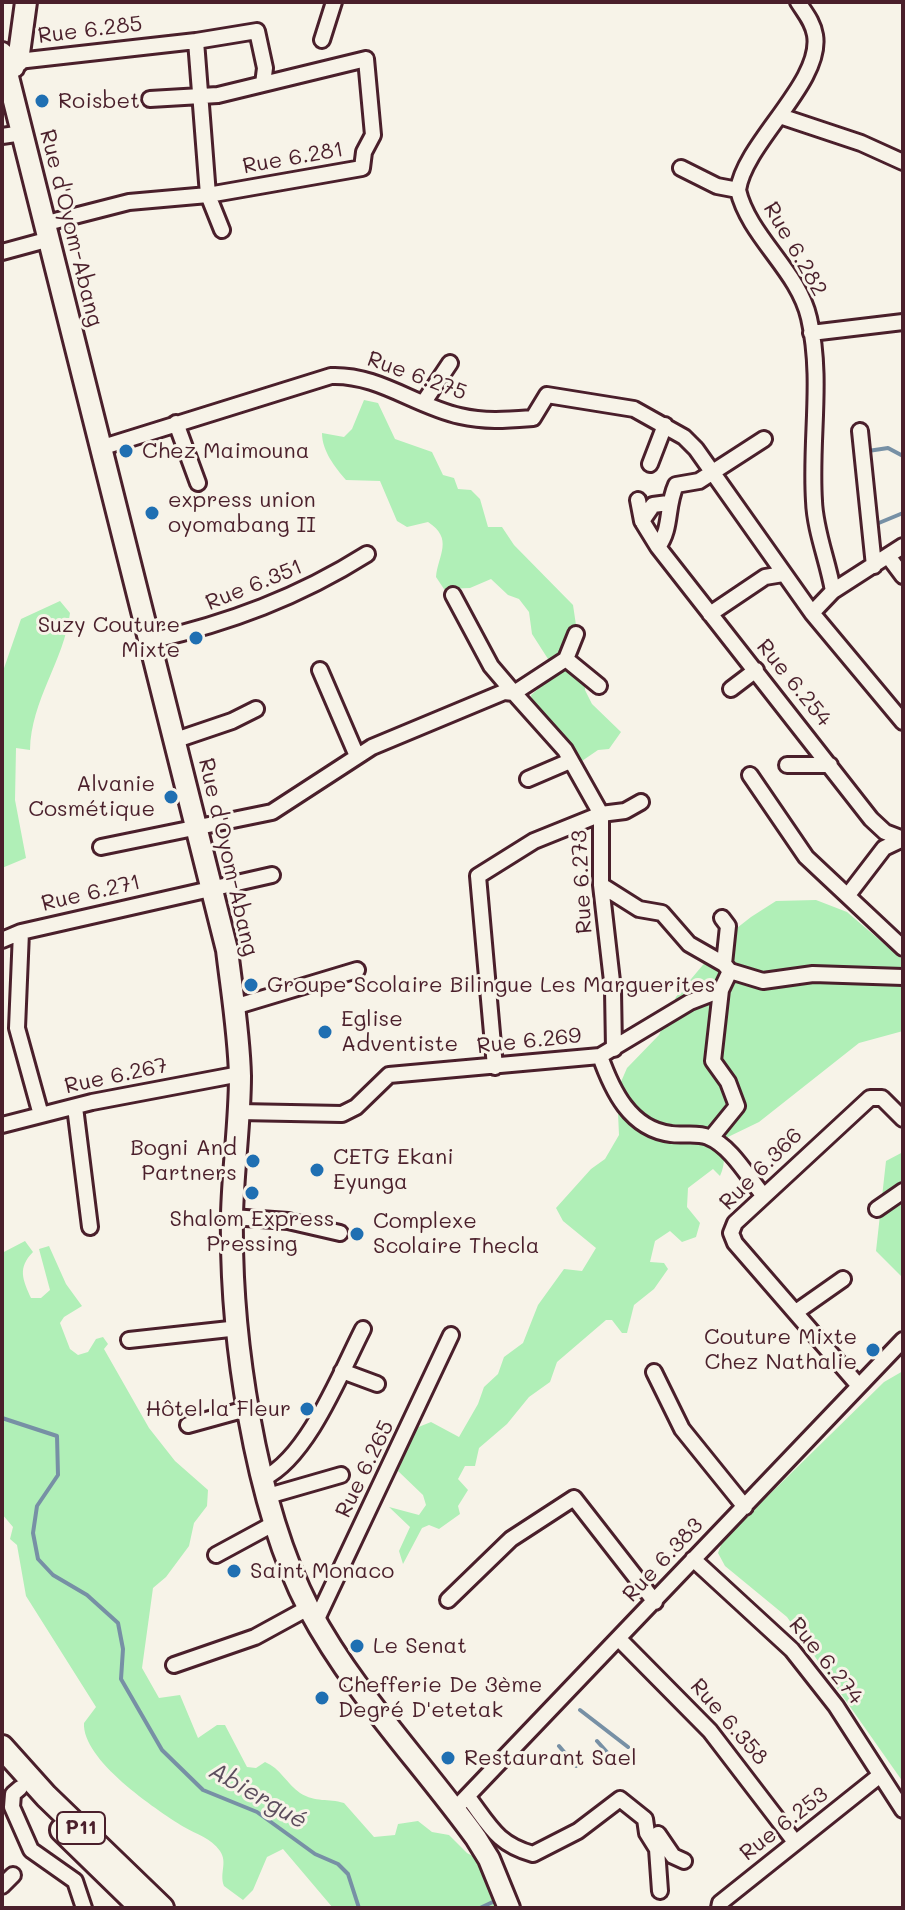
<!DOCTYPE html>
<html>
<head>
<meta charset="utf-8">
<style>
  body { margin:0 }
  #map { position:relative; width:905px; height:1910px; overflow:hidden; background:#f7f3e8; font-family:Mali,sans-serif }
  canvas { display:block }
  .frame { position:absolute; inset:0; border:4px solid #4a1f2b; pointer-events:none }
</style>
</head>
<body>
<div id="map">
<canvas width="905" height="1910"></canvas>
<div class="frame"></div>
</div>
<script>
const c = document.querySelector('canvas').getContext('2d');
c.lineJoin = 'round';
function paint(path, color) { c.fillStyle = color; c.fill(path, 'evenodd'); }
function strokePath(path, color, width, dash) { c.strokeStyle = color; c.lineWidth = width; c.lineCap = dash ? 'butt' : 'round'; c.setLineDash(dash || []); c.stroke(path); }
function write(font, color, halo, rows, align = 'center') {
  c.font = font + ' Mali,sans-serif'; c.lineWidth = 6; c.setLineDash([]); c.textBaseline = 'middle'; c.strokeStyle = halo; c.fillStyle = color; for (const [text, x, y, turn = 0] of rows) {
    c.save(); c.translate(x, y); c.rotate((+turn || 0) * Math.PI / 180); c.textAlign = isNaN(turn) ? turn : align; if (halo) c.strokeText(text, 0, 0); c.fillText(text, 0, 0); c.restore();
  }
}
paint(new Path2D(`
  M364 400 378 403 395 439 432 452 443 475 454 478 458 489 471 490 480 499 488 527H502L514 545 573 605 576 625 565 644 585 672V690L592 704 621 732 609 749 598 750 579 763 532 700 531 695 557 673 532 634 529 612 519 599 508 595 491 579 470 588 444 589 436 577C438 555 454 539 428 522L407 527 397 521 380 481 346 480C335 467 322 451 322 433L344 437 352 429Z
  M60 601 70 613C64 661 31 700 30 750L16 748 15 800 26 858 2 868V674L21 619Z
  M816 900 847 912 903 960V1031L859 1043 759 1122 728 1137C722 1147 727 1162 720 1176L713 1169 688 1188 687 1207 700 1223 696 1237 682 1242 670 1231 655 1241 650 1262 664 1263 668 1269 654 1289 634 1305 627 1333H622L612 1320H606L557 1362 550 1382 529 1397 507 1424 479 1448 475 1466H465L458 1479 468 1490 458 1506 460 1514 439 1529 429 1525 422 1528 403 1564 399 1551 410 1527 389 1507 419 1515 426 1505 423 1495 398 1471 416 1428 431 1422 459 1437 478 1404 484 1387 498 1374 504 1357 523 1343 538 1305 564 1269 582 1271 596 1248 563 1221 556 1208 591 1169 605 1159 619 1135 617 1091 627 1068 659 1035 676 997 728 935 751 917 776 901Z
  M903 1152V1278L876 1251 886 1161Z
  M25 1241 33 1252C17 1268 23 1280 31 1298H41L50 1290 39 1249 49 1246 66 1284 82 1306 64 1317 60 1323 70 1349 78 1355 88 1352 96 1339 103 1337 108 1344 104 1349 149 1428 175 1461 208 1490 207 1506 194 1523 189 1546 166 1577 153 1588 142 1668 159 1698 180 1695 198 1738 217 1725H225L247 1767 256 1768 265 1762C280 1768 287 1784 300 1793 316 1803 328 1798 344 1803L374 1837 395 1835 398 1824 418 1821 432 1832 449 1835 467 1853 480 1860 502 1908H333L283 1849 267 1857 253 1890 243 1900 224 1886C219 1873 228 1863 220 1851 211 1838 196 1834 184 1827 155 1809 82 1760 84 1723L96 1707 26 1596 17 1545 10 1539 13 1527 2 1514V1253Z
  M903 1371V1782L787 1617 725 1566 718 1553 723 1540 884 1382Z`), '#b0efb7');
strokePath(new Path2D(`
  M868 451 888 448 903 456
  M874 525 903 513
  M2 1418 57 1436 58 1475 37 1506 33 1533 38 1559 53 1575 87 1595 118 1623 123 1649 121 1679 162 1750 203 1790 257 1812 315 1854 338 1864 348 1874 359 1908
  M580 1710 628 1747
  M597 1741 614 1760
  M559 1746 576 1766
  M480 1908 497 1900`), '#7790a5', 4);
const street = new Path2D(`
  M798 2C805 13 813 22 815 35 823 82 745 142 738 190 749 237 798 270 809 318 823 379 810 439 814 501 815 531 828 561 833 591
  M322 40 334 2
  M196 41 257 31 265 68 263 84
  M16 69 18 61 196 41 208 195 222 230
  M780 116 861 143 903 162
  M2 136 23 133
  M681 168 717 186 738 190
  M47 223 129 202 208 195 362 168 364 152 373 135 366 59 218 95 150 99
  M2 252 50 239
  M811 333 903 322
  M424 402 450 363
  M176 423 198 483
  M860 431 874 566
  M764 439 699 481 676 485C666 507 672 528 658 547L871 819 885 832 903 839
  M100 448 331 376C378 374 415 406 460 416 486 422 507 420 533 418L547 395 634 409 684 437 696 449 812 613 903 722
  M650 464 665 425
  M638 500 642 521 658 547
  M642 521 653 505 668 503
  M888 556 903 576
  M453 595 491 666 514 693 566 659 576 634
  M812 613 833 591 903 546
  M710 614 765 577 783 574
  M150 641C229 623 299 597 367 554
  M566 659 599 686
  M320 670 357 756
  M731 689 756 670
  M176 740 232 721 256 709
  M787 765H830
  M750 775 806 857 903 948
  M528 779 570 761
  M101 847 272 812 372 747 504 692 514 693 565 750 601 814V885L613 990 614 1049
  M601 885 639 909 662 913 689 944 724 964 730 971
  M848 895 884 848 903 839
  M722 918 728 926 724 964
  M2 940 21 932
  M234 1007 357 970
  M600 1056C612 1090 630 1129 671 1134 682 1136 697 1132 708 1137 731 1146 748 1177 763 1195
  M495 1067 478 876 534 841 601 814 625 811 641 802
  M75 1107 90 1227
  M239 1112 342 1114 356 1107 389 1075 600 1056 690 1002 721 990 730 971 763 981 813 974 903 977
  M41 1115 17 1028 21 932 272 875
  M2 1125 92 1102 240 1074
  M711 1138 737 1106 728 1082 713 1061 721 990
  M877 1209 903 1191
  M232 1217 288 1221 340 1233
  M796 1312 843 1279
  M129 1340 239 1328
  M342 1371 377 1384
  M654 1372 682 1429 745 1507
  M859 1386 735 1243 731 1233 735 1223 870 1098H882L903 1119
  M188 1425 246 1409
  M264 1478C308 1457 341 1372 363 1329
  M268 1496 341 1475
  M216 1555 275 1523
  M693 1559 792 1650 836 1706 903 1810
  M448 1600 511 1539 574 1498 655 1602
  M316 1621 451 1335
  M620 1640 710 1731 795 1842
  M174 1665 255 1637 308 1608
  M20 1788 13 1794 12 1807 31 1850 75 1881 84 1908
  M468 1797C490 1826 497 1844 533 1854L578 1831 620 1799 645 1819 647 1833 657 1849 660 1891
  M455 1809 903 1340
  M658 1834 673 1856 684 1861
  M2 1886 13 1875
  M719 1908 720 1903 879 1776`);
const secondary = new Path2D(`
  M2 53 227 950C232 992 239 1034 240 1076 240 1122 233 1169 232 1215 230 1334 254 1503 309 1609 353 1692 421 1762 476 1838L489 1859 509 1908
  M18 61 26 2`);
const primary = new Path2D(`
  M2 1747 46 1796 162 1908
  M62 1830 142 1908`);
strokePath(street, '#4a1f2b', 20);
strokePath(secondary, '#4a1f2b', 26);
strokePath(primary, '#4a1f2b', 28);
strokePath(street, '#f7f3e8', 14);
strokePath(secondary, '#f7f3e8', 20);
strokePath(primary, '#f7f3e8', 22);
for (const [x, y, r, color] of [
  [42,101,8,"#1f6fb2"],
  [126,451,8,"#1f6fb2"],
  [152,513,8,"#1f6fb2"],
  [196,638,8,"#1f6fb2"],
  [171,797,8,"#1f6fb2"],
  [251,985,8,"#1f6fb2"],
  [325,1032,8,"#1f6fb2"],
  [253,1161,8,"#1f6fb2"],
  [317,1170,8,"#1f6fb2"],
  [252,1193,8,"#1f6fb2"],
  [357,1234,8,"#1f6fb2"],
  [873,1350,8,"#1f6fb2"],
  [307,1409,8,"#1f6fb2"],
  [234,1571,8,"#1f6fb2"],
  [357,1646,8,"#1f6fb2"],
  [322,1698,8,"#1f6fb2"],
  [448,1758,8,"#1f6fb2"]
]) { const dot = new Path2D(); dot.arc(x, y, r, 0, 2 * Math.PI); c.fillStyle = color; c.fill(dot); strokePath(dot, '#f7f3e8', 3); }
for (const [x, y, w] of [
  [81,1828,48]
]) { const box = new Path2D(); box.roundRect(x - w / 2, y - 16, w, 32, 6); c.fillStyle = '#f7f3e8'; c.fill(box); strokePath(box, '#4a1f2b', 2); }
write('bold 20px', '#4a1f2b', null, [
  ["P11",81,1828]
]);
write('22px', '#4a1f2b', '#f7f3e8', [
  ["Rue 6.285",90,30,-7],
  ["Rue 6.281",293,158,-10],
  ["Rue d'Oyom-Abang",71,228,76],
  ["Rue 6.282",795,249,60],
  ["Rue 6.275",417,376,20],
  ["Rue 6.351",254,585,-22],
  ["Rue 6.254",794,683,51],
  ["Rue d'Oyom-Abang",228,857,77],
  ["Rue 6.273",582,882,-93],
  ["Rue 6.271",91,893,-13],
  ["Rue 6.269",529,1041,-6],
  ["Rue 6.267",116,1076,-12],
  ["Rue 6.366",761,1169,-45],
  ["Rue 6.265",365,1469,-64],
  ["Rue 6.383",663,1560,-47],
  ["Rue 6.274",826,1661,51],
  ["Rue 6.358",729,1722,49],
  ["Rue 6.253",784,1824,-38]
]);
write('22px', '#4a1f2b', '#f7f3e8', [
  ["Roisbet",58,101],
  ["Chez Maimouna",142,451],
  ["express union",168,500],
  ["oyomabang II",168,525],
  ["Suzy Couture",180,625,"right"],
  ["Mixte",180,650,"right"],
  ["Alvanie",155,784,"right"],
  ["Cosmétique",155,809,"right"],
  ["Groupe Scolaire Bilingue Les Marguerites",267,985],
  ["Eglise",341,1019],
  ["Adventiste",341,1044],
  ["Bogni And",237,1148,"right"],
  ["Partners",237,1173,"right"],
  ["CETG Ekani",333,1157],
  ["Eyunga",333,1182],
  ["Shalom Express",252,1219,"center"],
  ["Pressing",252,1244,"center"],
  ["Complexe",373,1221],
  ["Scolaire Thecla",373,1246],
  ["Couture Mixte",857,1337,"right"],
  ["Chez Nathalie",857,1362,"right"],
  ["Hôtel la Fleur",291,1409,"right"],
  ["Saint Monaco",250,1571],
  ["Le Senat",373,1646],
  ["Chefferie De 3ème",338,1685],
  ["Degré D'etetak",338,1710],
  ["Restaurant Sael",464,1758]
], 'left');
write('italic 24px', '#5d4e5e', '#f7f3e8', [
  ["Abiergué",258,1796,30]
]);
</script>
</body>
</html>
